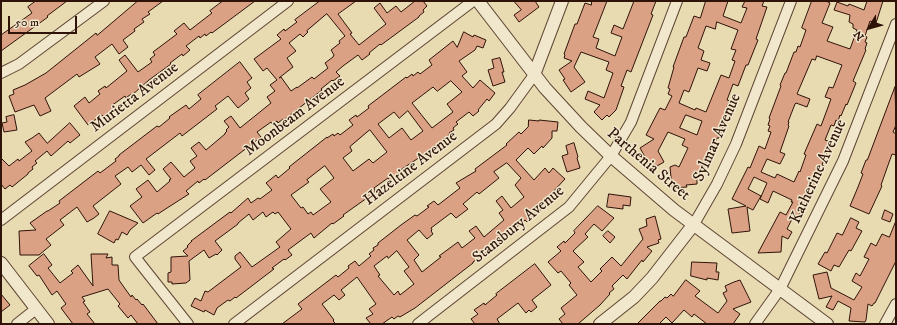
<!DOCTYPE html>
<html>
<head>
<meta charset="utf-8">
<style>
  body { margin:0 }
  #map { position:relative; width:897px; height:325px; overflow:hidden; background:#e8dab1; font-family:"IM FELL DW Pica",serif }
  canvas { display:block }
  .frame { position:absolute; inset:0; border:2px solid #2f1308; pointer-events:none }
  .north { position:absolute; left:849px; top:8px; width:40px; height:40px; -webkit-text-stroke:3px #f0e7cc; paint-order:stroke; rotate:233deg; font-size:11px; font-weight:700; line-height:16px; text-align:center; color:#2f1308 }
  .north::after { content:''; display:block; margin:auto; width:14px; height:18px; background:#2f1308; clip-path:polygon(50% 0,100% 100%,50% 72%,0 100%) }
  .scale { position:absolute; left:8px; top:16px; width:69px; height:18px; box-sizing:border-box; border:2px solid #2f1308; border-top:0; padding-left:5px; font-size:12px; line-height:14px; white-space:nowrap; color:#2f1308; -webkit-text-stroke:3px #f0e7cc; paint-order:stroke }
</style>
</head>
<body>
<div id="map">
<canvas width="897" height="325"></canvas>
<div class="frame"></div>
<div class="north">N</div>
<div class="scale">50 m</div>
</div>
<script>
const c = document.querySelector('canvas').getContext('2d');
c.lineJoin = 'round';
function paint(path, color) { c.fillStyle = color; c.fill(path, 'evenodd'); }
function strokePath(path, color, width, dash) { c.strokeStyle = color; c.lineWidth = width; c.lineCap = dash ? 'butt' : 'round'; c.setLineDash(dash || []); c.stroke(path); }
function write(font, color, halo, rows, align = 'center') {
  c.font = font + ' "IM FELL DW Pica",serif'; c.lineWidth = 3; c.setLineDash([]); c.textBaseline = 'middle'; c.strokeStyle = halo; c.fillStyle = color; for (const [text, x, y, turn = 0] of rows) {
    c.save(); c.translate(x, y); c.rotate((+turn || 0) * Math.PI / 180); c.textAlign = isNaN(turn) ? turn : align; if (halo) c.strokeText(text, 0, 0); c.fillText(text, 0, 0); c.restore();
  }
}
const building = new Path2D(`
  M36 1H67L47 16 48 17 1 51V35L32 13 28 7Z
  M138 1H163L148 12 150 14 142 19 144 22 134 29 135 31 123 40 128 47 119 54 112 44 95 57 100 64 79 77 77 74 45 98 51 111 40 116 34 105 15 112 9 96 14 94 13 90 25 85 46 73 96 33 97 35Z
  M223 1H255L212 33 211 32 206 36 205 34 200 38 199 36 186 46 190 50 183 56 182 54 170 63 171 64 149 80 132 95 131 94 126 98 125 96 111 106 114 110 104 118 102 115 88 125 74 106 85 97 89 103 100 94 98 91 105 86 106 88 127 71 119 60 125 55 138 72 152 62 150 59 155 55 153 52 177 34 174 31 184 23 190 30 212 13 210 11Z
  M320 1H356L338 14 352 33 350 34 359 45 386 24 374 8 380 3 387 13 396 6 401 12 415 1H423L427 6 423 10 424 12 419 16V17L381 45 380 44 369 53 370 54 362 60 358 55 343 66 336 72 340 76 333 81 332 80 321 89 322 90 284 120 283 119 278 123 277 121 272 124 271 122 257 132 261 137 205 180 204 179 199 183 198 181 186 191 189 194 164 210 158 214 157 213 143 223 130 206 142 197 136 189 148 180 157 192 170 181 169 180 171 179 163 169 171 162 184 177 195 168 190 161 197 156 191 148 199 142 206 150 225 134V133L227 131 226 130 229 127 224 121 231 116 240 128 271 103 267 97 275 91 270 85 277 80 267 68 263 71 254 59 281 39 277 35 284 29 285 31 297 22 295 20ZM327 14 345 36 339 41 340 43 331 50 334 55 333 57 325 63 328 68 314 79 312 77 297 88V87L291 91 281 77 279 78 293 67 287 58 296 51 289 43 300 34 303 37 308 32 307 31Z
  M514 1H535L539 7 519 22 514 15 521 10Z
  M592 1H607L593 37 599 39 596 48 615 56 622 37 611 33 614 25 623 29 634 1H656L651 14 653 15 631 72 627 70 621 86 624 87 616 110 609 117 607 115 602 120 594 112 600 105 585 99 588 91 604 98 613 73 606 70 609 62 581 52 574 67 585 82 571 92 563 80 565 79 559 70 572 61 564 58 565 55 564 54 575 24H577L585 3 591 5Z
  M706 1H728L723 16 741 23 747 8 742 7 745 1H764L762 6 767 7 756 39 758 40 748 65H746L738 86 733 84 727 100 730 101 727 107 729 108 727 113 728 114 719 138H717L707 161H708L698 179H697V184L686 185 687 187 672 188 670 167 675 165 679 167 688 148 682 145 685 139 668 132 658 151 664 162 650 170 643 158 645 157 640 148 654 139 646 135 660 108 665 110 672 96 668 94 670 89 668 88 674 67H673L684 37H686L694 16 700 18ZM717 22 738 30 731 49 736 50 732 60 735 61 729 78 721 75 706 112 696 108 695 110 679 103 684 90 689 92 698 68 707 71 710 63 701 60 704 51 698 48 706 26 715 29ZM686 115 702 121 697 135 680 128Z
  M812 1H826L830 3 822 23 833 27 827 41 850 49 857 30 853 28V24L849 22 850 15 834 10 837 2 848 6 849 4 864 10 867 1H883L876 23 870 21 865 36 867 37 865 42 867 43 865 49 866 50 853 81 856 83 847 105 846 104 841 116 840 115 838 121 836 120 834 126 831 125 825 140 831 142 822 165 824 166 815 189 813 188 807 202H808L803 213 801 212 798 217 794 215 787 229 792 232 788 239 782 236 781 252 758 253 780 212 786 215 793 202H791L792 200 773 191 768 203 760 199 767 183 754 177 748 189 761 196 753 210 747 207 750 231 732 233 728 209 746 206 732 199 748 167 750 168 759 146 765 149 771 132 768 131 770 126 768 125 770 119 769 118 781 86 780 85 785 73H786L794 52H796L798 46 800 47 806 30 802 28ZM817 56 842 65 833 88 829 87 825 97 831 99 821 126 817 124 804 154 806 155 800 172 799 171 794 182 777 174 775 178 761 172 767 159 780 164 785 154 780 152 789 126 788 125 789 122H788L795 104 796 103 807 107 810 99 797 94 812 59 815 60Z
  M464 32 473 37 474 35 486 40 483 48 477 46 475 50 459 61 467 72 462 76 473 88 480 80 495 93 489 101 487 99 478 110 479 111 473 116 469 112 456 122 458 124 453 128 454 130 449 133 450 134 426 153 399 171 400 173 390 181 388 178 374 188 375 190 374 193 343 215 344 216 333 224 332 223 314 238 311 233 296 244 288 250 292 255 285 260 284 259 272 268 274 269 236 298 235 297 230 301 228 300 217 308 214 315 205 310 204 312 191 306 195 298 201 301 205 291 208 292 241 267 235 259V256L240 252 252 267 280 247 276 242 291 229 278 212 275 214 273 212 266 217 263 212 253 220 249 214 238 223V224L215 241 222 250 217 255 216 254 209 258 204 250 189 261 190 280 186 283 172 284V282H168V273L171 272V257L188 256 183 251 188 247 187 246 192 241H191L230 212 231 213 248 198 251 203 258 198 260 199 272 190 266 183 276 175 278 178 290 168 289 167 327 137V138L333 134 334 136 338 133 340 135 353 125 349 120 356 115 357 117 369 108 368 106 406 77 407 78 412 74 413 76 418 72 420 74 432 65 429 60 453 41 457 47ZM451 81 462 92 447 104 453 112 432 128 412 103 433 87 437 91ZM408 111 423 131 411 140 402 128 389 138 378 124 394 112 399 118ZM370 130 387 152 373 163 369 159 353 171 343 158 352 151 350 147ZM325 166 334 178 320 189 331 202 313 215 311 212 308 214 303 207 301 208 291 195 309 182 307 180Z
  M500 58 504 72H502L505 82 493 86 488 70 494 68 492 60Z
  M240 62 252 78 247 82 251 88 245 93 249 99 238 108 228 96 215 106 217 109 182 136 180 133 146 159 155 170 149 175 141 165 132 172 128 167 115 176 121 184 93 206 99 214 94 218 87 222 77 207 60 220 64 225 46 239 51 245 39 255H20L19 231 36 230 30 223 47 211H48L60 203 59 201 98 171 100 173 116 161 115 159 119 156V155L157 126 159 127 170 118 169 117 176 112 186 105 189 109 201 99 198 95Z
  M895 87 896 125 893 132 896 134V155L892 154 881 185 882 186 869 214 850 206 858 187 863 174 861 173 866 160H867Z
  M14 115 17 130 4 132 2 123 7 122 6 117Z
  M529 120 539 121V120L558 122 557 131H552V138L543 148 542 146 534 154 528 148 516 160 534 180 545 168 549 173 553 168 565 179 550 195 551 196 547 200 548 201 543 206 544 207 537 213 527 222 525 220 514 229 515 230 504 239 503 237 491 246 492 248 473 262V263L415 308 400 317 398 316 394 319 392 317 382 324H371L366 318 373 314 369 309 376 304 357 277 341 290 345 295 339 300 334 295 322 304 334 320 333 321 336 324H282L302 309 298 304 336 275 338 277 349 268 348 266 355 261 359 266 371 256 369 254 374 250 373 248 378 245V243L401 225 415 215 417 216 429 207 427 206 434 201 438 205 460 188 456 183 476 171 475 169 507 145 506 144 519 132 521 134 528 127ZM507 163 521 178 515 185 524 197 511 208 502 196 496 201 503 210 499 213 504 220 484 237 476 226 469 231 475 238 462 248 458 242 439 256 441 257 422 272 414 260 419 255 407 240 419 230 427 239 433 234 431 231 432 230 431 228 451 213 456 218 468 209 463 204 477 192 479 194 499 178 494 172ZM397 251 409 267 404 271 414 284 400 295 398 291 394 295 378 276 380 275 374 266 387 256 388 258Z
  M70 123 80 135 70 143 68 141 51 156 47 151 35 161 37 163 32 167 33 169 28 173V174L12 187 10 185 5 189 1 184V158L9 166 18 159 19 161 32 151 25 142 32 138 39 133 47 143Z
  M574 143 578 157 577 158 580 168 567 172 562 156 568 154 566 146Z
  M609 194 631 197 630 206 623 205V209L607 207Z
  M598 206 614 218 602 231 594 224 585 234 588 237 573 251 584 262 578 267 591 282 602 271 600 269 612 257 621 266 643 239 639 229 647 226 646 219 655 216 661 239 658 240 659 243 647 247 652 251 643 262 642 260 627 279 623 275 612 286 614 289 609 293 610 294 600 305 578 324H563L559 319 565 314 561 308 577 295 569 285 571 283 561 271 558 273 548 262 561 251 557 247 564 241 565 243 575 233 574 231Z
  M885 210 893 214 890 222 882 219Z
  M110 211 138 223 130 230 127 235 122 232 118 240 116 239 114 243 98 234Z
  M851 218 859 222 856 228 862 231 851 251 849 250 839 267 834 265 831 271 818 264 825 252 827 253 837 233 842 235Z
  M896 221V261L875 303H874L872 306 868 304 866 320 865 322 849 321 851 308 838 301 833 310 826 307 832 296 819 299 813 275 827 272 831 288 854 300 862 287 852 281 856 273 860 276 869 259 864 257 871 243 876 246 882 234 889 237Z
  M608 231 615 237 610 243 603 236Z
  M44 254 52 265 48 268 60 283 73 273 71 271 78 265 93 286 91 254H108L106 258 112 257V265H118L119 280 121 283 131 297 132 295 136 300 137 299 142 305 143 304 158 324H138L131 315 128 318 118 306 120 304 108 289 82 297 85 301 83 302 90 312 87 314 95 324H73L61 308 66 304 57 291 52 295 39 275 37 276 29 266Z
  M692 262 717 263 716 272H719L718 280 707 278V280L691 276Z
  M535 264 551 285 532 300 537 307 531 312 529 310 526 313 518 303 497 319 500 324H475L471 319 478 314 474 310 484 303 485 305 497 295 496 294Z
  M686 280 700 291 695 296 718 313 727 301 723 293 727 291 725 286 734 282 740 280 751 302 733 309 740 314 733 324H707L694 314 692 317 684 310 672 323 666 317 659 324H637L660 301H661L665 297 667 298 671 294 673 296Z
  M1 294 10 305 1 312Z`);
paint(building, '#daa185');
strokePath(building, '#2f1308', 1);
const minor = new Path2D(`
  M1 73 19 64 104 1
  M1 220 288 1
  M694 224 717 184 736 144 791 1
  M17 324 36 309
  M188 324 135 257 473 1
  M234 324 496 124 510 108 534 75
  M418 324 569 207 611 156 631 122 677 1
  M755 324 780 289 843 161 896 24
  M885 324 896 304`);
const tertiary = new Path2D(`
  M478 1 545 88 581 127 611 156 674 210 827 324
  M534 75 562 1
  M1 263 48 324
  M600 324 634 297 652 278 694 224`);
strokePath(minor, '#5d4532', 12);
strokePath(tertiary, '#5d4532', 14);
strokePath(minor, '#f0e7cc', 10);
strokePath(tertiary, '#f0e7cc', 12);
write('16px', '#2f1308', '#f0e7cc', [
  ["Murietta Avenue",135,98,-37],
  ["Moonbeam Avenue",295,117,-37],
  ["Sylmar Avenue",718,138,-66],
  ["Parthenia Street",648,165,40],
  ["Hazeltine Avenue",411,169,-37],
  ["Katherine Avenue",819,172,-65],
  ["Stansbury Avenue",519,225,-39]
]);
</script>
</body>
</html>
